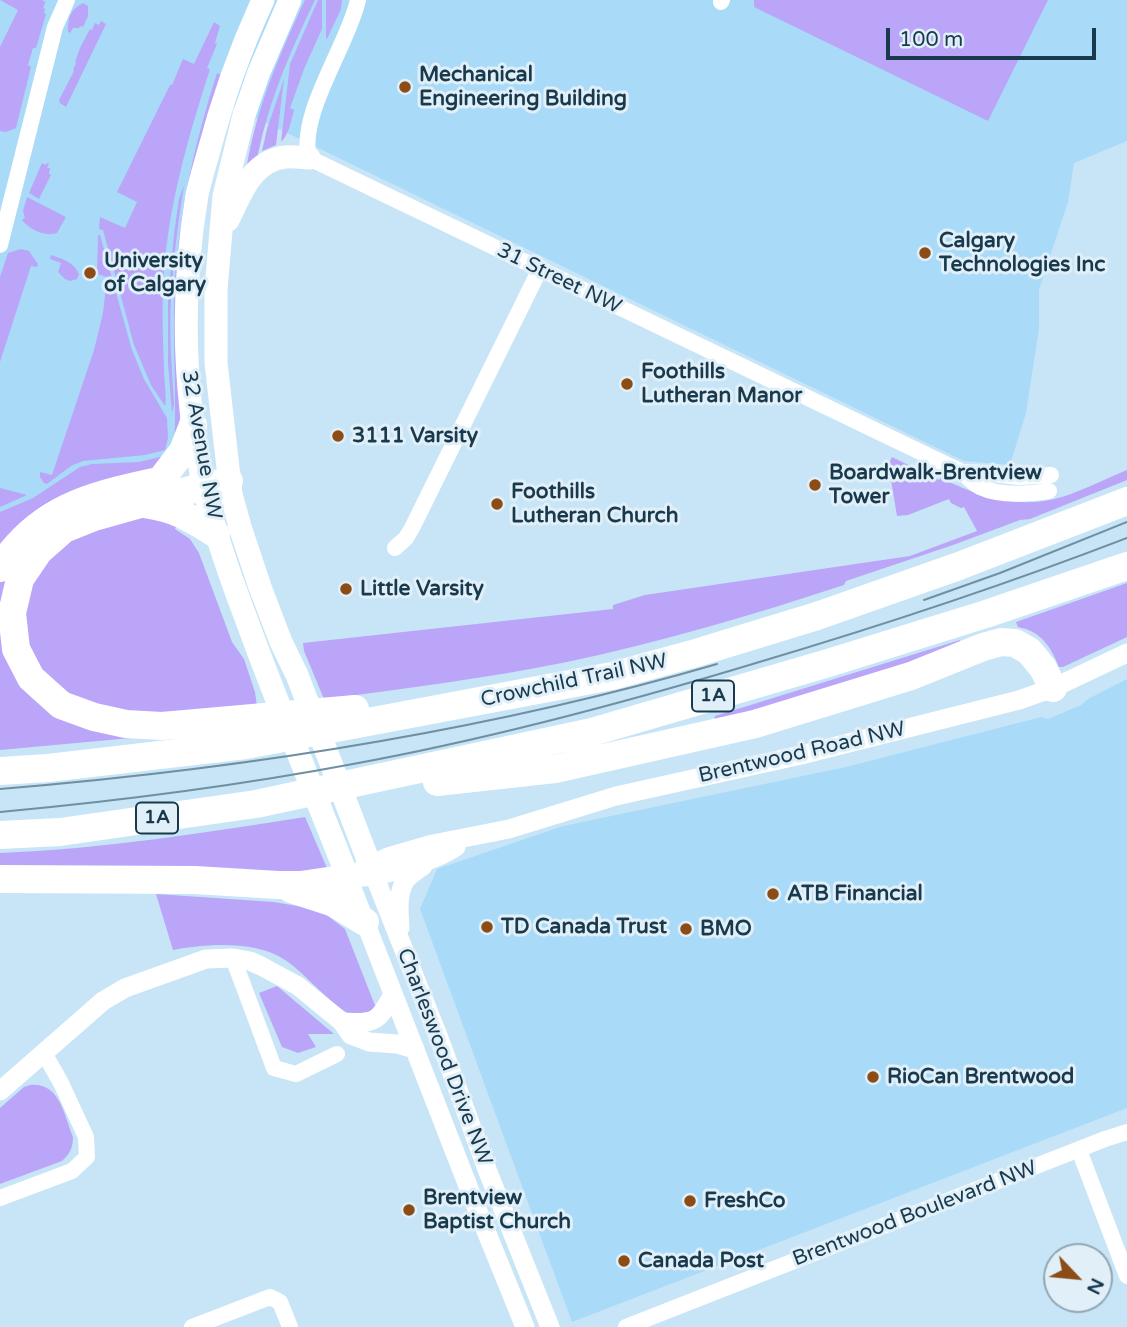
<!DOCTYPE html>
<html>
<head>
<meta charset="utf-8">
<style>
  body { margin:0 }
  #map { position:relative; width:1127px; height:1327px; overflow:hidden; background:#c7e5f7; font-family:"Varela Round",sans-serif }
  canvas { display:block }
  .north { position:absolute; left:1043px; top:1243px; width:70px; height:70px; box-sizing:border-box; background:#e1eff9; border:2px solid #91a7b4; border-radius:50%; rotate:116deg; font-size:19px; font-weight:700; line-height:28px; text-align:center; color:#193a4c }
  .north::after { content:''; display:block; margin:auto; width:24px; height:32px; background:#8c4c16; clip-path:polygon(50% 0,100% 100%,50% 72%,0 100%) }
  .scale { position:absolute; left:886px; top:28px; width:210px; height:32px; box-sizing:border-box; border:4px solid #193a4c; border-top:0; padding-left:9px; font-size:21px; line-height:24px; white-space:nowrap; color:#193a4c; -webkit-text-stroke:5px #e1eff9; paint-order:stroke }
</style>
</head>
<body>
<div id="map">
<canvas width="1127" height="1327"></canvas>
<div class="north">N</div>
<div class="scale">100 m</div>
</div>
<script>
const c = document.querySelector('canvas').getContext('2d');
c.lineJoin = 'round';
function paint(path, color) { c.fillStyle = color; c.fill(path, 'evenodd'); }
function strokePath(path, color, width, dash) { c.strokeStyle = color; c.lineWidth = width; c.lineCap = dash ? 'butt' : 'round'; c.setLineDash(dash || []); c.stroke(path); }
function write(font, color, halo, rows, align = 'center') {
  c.font = font + ' "Varela Round",sans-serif'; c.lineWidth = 6; c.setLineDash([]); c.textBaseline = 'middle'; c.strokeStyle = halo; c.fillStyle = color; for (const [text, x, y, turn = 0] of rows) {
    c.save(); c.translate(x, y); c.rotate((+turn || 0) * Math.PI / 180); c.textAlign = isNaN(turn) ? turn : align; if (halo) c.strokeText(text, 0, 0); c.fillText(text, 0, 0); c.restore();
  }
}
paint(new Path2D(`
  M0 0H1127V141L1074 163 1068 202 1039 290V329L1026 413 1010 465 964 461 215 98 179 339 180 432 175 450 0 551Z
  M1127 679V1108L572 1322 420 909 437 869 563 826 846 767 1041 717 1048 719 1081 705 1088 699Z`), '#a9dbf9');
paint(new Path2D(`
  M0 0H43L44 2 46 1 43 8 45 9 44 13 46 14 36 48H33L28 65 31 67 16 128 6 132 0 131V47L18 10Z
  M305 0H315C291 50 269 100 258 154L259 157 247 165C257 106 280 54 305 0Z
  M318 0H322V29L304 69 290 108 294 110C291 121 289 134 281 142L290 64Z
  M326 0H342L341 9 327 39 326 38Z
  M754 0H1048L988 121 754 7Z
  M83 3 88 6V16L83 27 80 26 79 28H73L70 33 68 32C67 18 71 9 83 3Z
  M101 21 106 24 66 107 60 103 59 100 74 71 73 70 76 63 75 62 80 48 90 29 92 30 95 23 99 25Z
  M214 22 220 26 215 43 217 44 207 68 210 69C187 141 166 213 163 289 162 316 163 342 164 369 164 381 167 395 165 406L151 385 134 345 103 230 99 229 100 217 125 228 137 202 117 192 170 85H172L183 59 194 64Z
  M217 73 222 75 179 339 180 432 174 449C177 401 173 353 174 304 176 225 193 148 217 73Z
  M284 79 276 145 262 151 267 129Z
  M42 163 46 165 47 163 49 164 47 168H50L49 174 51 175 39 199 29 193Z
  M184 185C178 223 173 261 171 300 169 334 172 369 174 404L172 413 168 363V299L174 234 179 199Z
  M27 197 66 217 57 233C45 237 30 230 22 220L25 218 23 211Z
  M98 235H100L132 350 144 379 167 418 168 438 165 450 145 455 83 461 71 466 47 484 44 483 40 477V472L52 475 94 350 103 313 107 277 97 274Z
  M21 249 29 251 38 264 37 267 31 266 0 362V277L8 253Z
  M51 255C62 259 74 262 79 274L77 279 70 281 65 279 58 272 61 263 50 259Z
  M164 456 166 462 0 551V512L33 498 80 467 92 464 139 462Z
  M892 457 939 480 941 478C979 497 1020 510 1062 497 1084 490 1105 479 1127 470V480L1030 519 1020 520 953 545 846 581 844 585C753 615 661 642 567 662 487 678 405 689 324 699L304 651 303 643 613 609V605L645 595 910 556 977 531 964 507 961 508 951 503 949 499 908 515 897 516 889 468V463Z
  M0 488 27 495 0 507Z
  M144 513 180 518 175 529 190 539 199 553 232 642 244 659 255 692 257 706 190 711 137 713 76 699 39 667 30 648 24 617 33 576 70 535Z
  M12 564 19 668 142 737 0 750V582Z
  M1127 583V637L1063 667H1059C1051 647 1041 631 1018 627L1016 622Z
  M960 640 961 647 889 675 714 720 715 716Z
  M305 817 327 868 315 872 0 873V853C102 849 204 833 305 817Z
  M156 894 274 902 320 910 345 929 376 1008 369 1015C364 1015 357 1016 353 1015 335 1010 303 971 285 960 255 940 206 944 173 950Z
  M277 986 334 1034H308L316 1047 298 1053 282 1047 259 993Z
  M30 1085C60 1082 64 1115 73 1137 73 1147 70 1154 62 1161L0 1184V1108L24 1087Z`), '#baa5f8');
strokePath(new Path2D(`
  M358 0C348 45 298 114 309 158L962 472C967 477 973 483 980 487 999 496 1029 494 1049 491
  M721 2 722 0
  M0 245 55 27 67 0
  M962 472 984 473 1019 477 1051 475
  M395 548 406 538 412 528 540 269
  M233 958 274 1068 296 1074 337 1054
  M1079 1150 1127 1276
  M0 1198 72 1171 87 1157 86 1137 61 1083 44 1053
  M192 1327 270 1297 280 1302 290 1327
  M626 1327 1105 1139 1127 1132`), '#fff', 16);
strokePath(new Path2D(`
  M370 865 439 1038 488 1172 550 1327
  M363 877C386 876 437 860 456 847
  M348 878 370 865 388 857 433 844 509 829 616 796 801 755 1019 700 1053 688 1127 653
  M348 878 475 1204 525 1327
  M400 928C399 913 397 894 405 881 409 875 417 870 423 866
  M342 1022C374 1024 378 1023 393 994
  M0 1091 103 1001 125 988 206 959 233 958 250 961 261 966 298 986 342 1022 351 1035 369 1042 397 1044 415 1049`), '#fff', 19);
strokePath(new Path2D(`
  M263 0C240 50 222 101 208 154 204 168 200 181 197 195 180 296 183 401 207 500 221 554 241 605 260 656 288 730 319 804 348 878
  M290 0 259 72 244 115 224 196 216 289V363L231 494 241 530 260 587 281 642 297 675 370 865
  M228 220C241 194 252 160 286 157 294 156 302 158 309 158`), '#fff', 23);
strokePath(new Path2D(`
  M160 481 183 451 193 425
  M229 481 190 490 94 517 64 529 39 551 20 579 12 613 16 649 31 678 61 705 94 717 126 724 162 726 355 709
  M144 504C177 509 189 517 216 534
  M0 568C38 509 89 496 154 482
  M0 771 48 768 246 745 612 676 696 653 817 616 959 566 1127 501
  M437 782 555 769 755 724 911 676 983 647 1001 642 1015 643 1029 651 1043 668 1053 688
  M0 835 60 832 256 804 592 732 825 664 986 614 1127 566
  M0 879 195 880 278 885H301L348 878
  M291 889 334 903 365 922`), '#fff', 28);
strokePath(new Path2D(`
  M924 600 1000 573 1127 522
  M0 789C242 769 484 732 717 664
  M0 812C119 801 236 786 353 764 489 739 624 703 756 663 881 626 1005 585 1127 538`), '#7090a2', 2);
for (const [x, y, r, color] of [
  [405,87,7,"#8c4c16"],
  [925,253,7,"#8c4c16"],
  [90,273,7,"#8c4c16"],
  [627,384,7,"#8c4c16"],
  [338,436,7,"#8c4c16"],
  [815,485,7,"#8c4c16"],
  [497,504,7,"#8c4c16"],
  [346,589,7,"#8c4c16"],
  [773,894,7,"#8c4c16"],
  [487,927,7,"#8c4c16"],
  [686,929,7,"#8c4c16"],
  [873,1077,7,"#8c4c16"],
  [690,1201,7,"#8c4c16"],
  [409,1210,7,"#8c4c16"],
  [624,1261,7,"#8c4c16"]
]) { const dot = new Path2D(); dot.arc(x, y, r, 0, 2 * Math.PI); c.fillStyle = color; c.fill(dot); strokePath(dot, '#e1eff9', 2.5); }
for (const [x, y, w] of [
  [713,696,42],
  [157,818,42]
]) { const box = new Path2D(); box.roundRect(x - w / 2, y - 15.5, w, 31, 5); c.fillStyle = '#e1eff9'; c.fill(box); strokePath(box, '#193a4c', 2); }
write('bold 19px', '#193a4c', null, [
  ["1A",713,696],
  ["1A",157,818]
]);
write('bold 21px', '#193a4c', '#e1eff9', [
  ["Mechanical",419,75],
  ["Engineering Building",419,99],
  ["Calgary",939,241],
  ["Technologies Inc",939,265],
  ["University",104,261],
  ["of Calgary",104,285],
  ["Foothills",641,372],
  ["Lutheran Manor",641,396],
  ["3111 Varsity",352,436],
  ["Boardwalk-Brentview",829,473],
  ["Tower",829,497],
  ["Foothills",511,492],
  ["Lutheran Church",511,516],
  ["Little Varsity",360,589],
  ["ATB Financial",787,894],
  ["TD Canada Trust",501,927],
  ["BMO",700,929],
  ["RioCan Brentwood",887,1077],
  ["Brentview",423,1198],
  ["Baptist Church",423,1222],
  ["FreshCo",704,1201],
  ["Canada Post",638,1261]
], 'left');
write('21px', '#193a4c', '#e1eff9', [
  ["31 Street NW",559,279,26],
  ["32 Avenue NW",201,445,80],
  ["Crowchild Trail NW",574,681,-12],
  ["Brentwood Road NW",802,753,-13],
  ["Charleswood Drive NW",444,1057,69],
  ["Brentwood Boulevard NW",915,1214,-21]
]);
</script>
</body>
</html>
